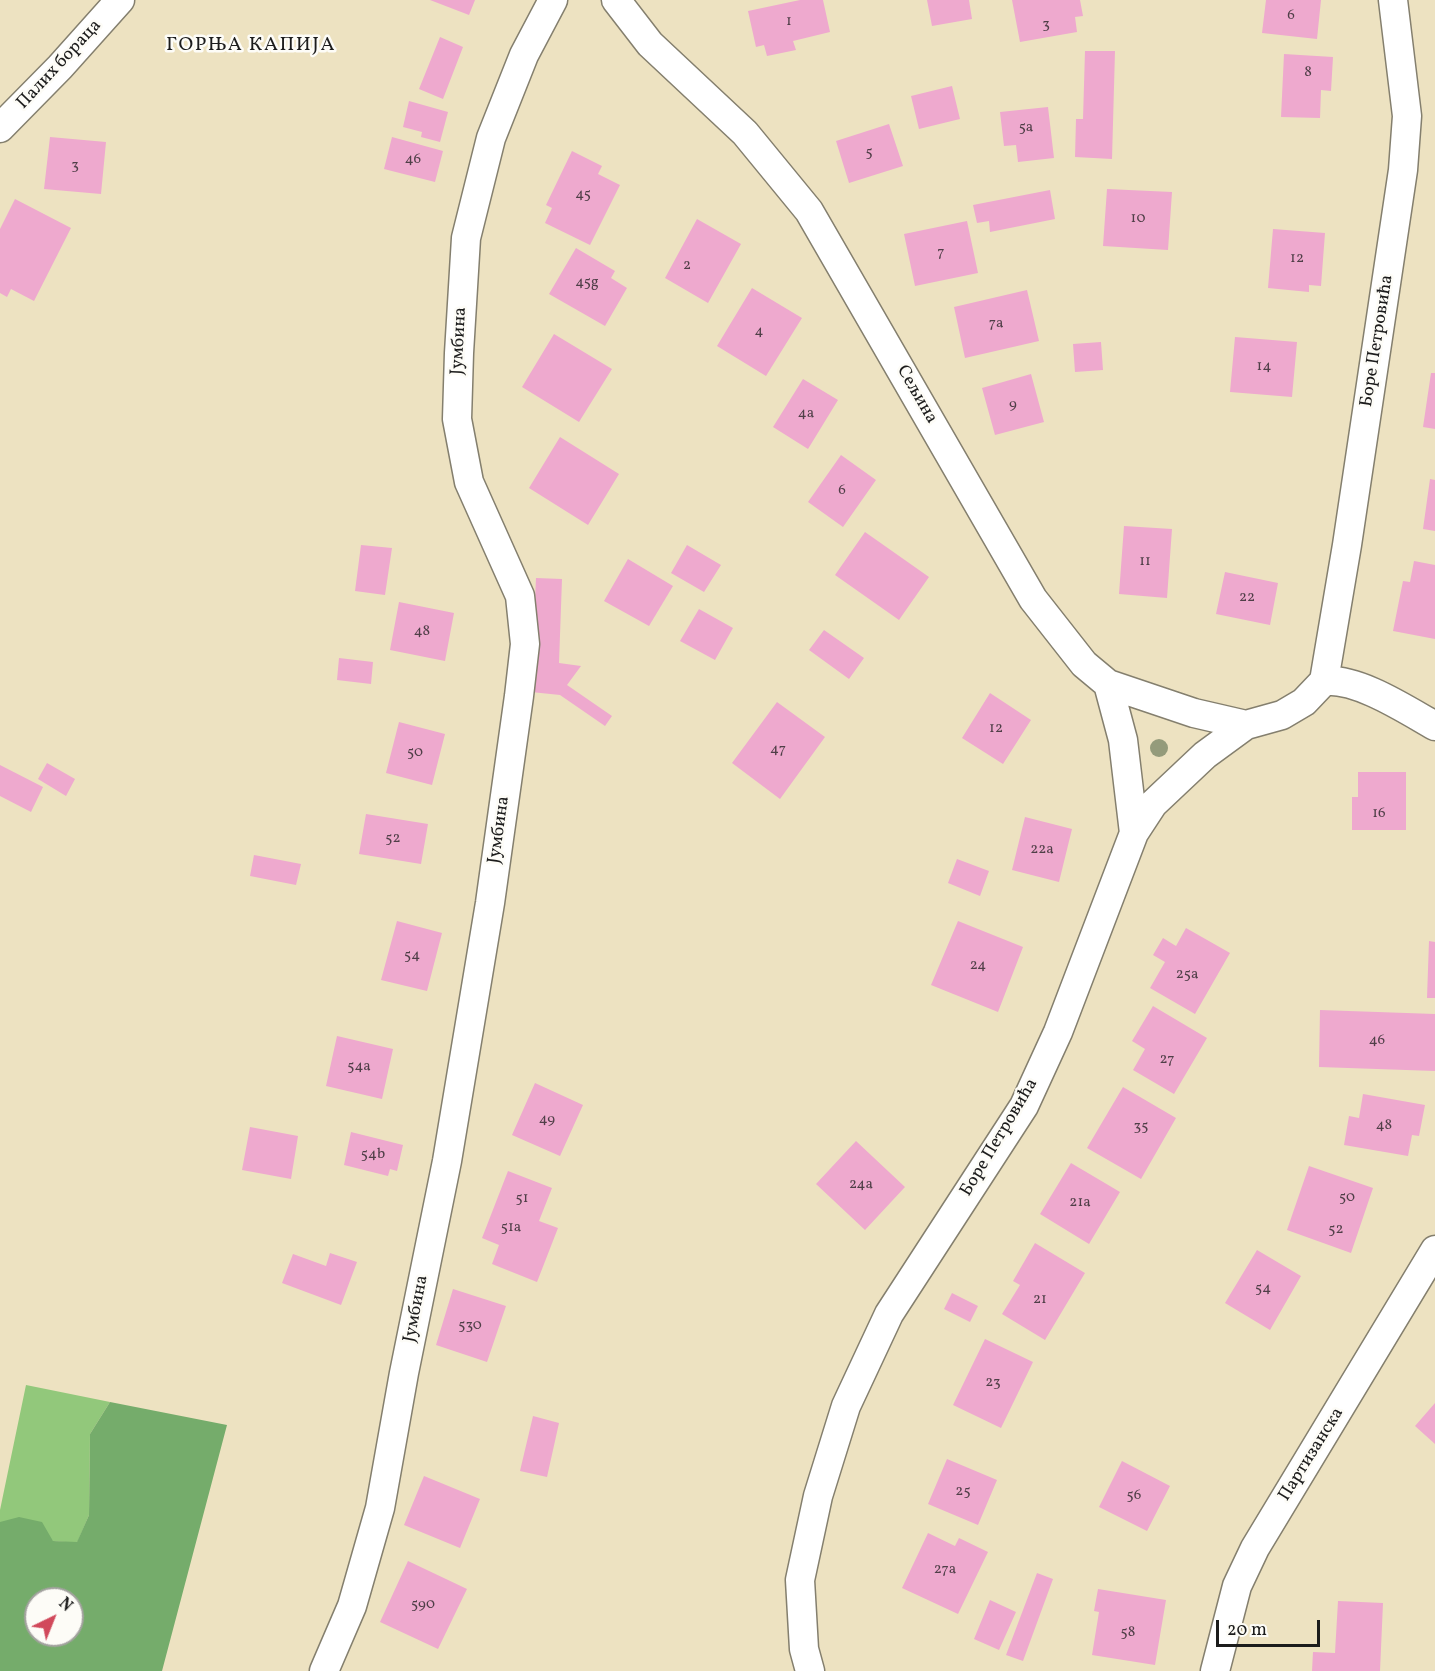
<!DOCTYPE html>
<html>
<head>
<meta charset="utf-8">
<style>
  body { margin:0 }
  #map { position:relative; width:1435px; height:1671px; overflow:hidden; background:#ede2c1; font-family:Vollkorn,serif }
  canvas { display:block }
  .north { position:absolute; left:24px; top:1587px; width:60px; height:60px; box-sizing:border-box; background:#fdfcf7; border:2px solid #a3a29f; border-radius:50%; rotate:43deg; font-size:16px; font-weight:700; line-height:24px; text-align:center; color:#1c1c1c }
  .north::after { content:''; display:block; margin:auto; width:21px; height:27px; background:#d1495b; clip-path:polygon(50% 0,100% 100%,50% 72%,0 100%) }
  .scale { position:absolute; left:1216px; top:1620px; width:104px; height:27px; box-sizing:border-box; border:3px solid #1c1c1c; border-top:0; padding-left:8px; font-size:18px; line-height:21px; white-space:nowrap; color:#1c1c1c; -webkit-text-stroke:4px #fdfcf7; paint-order:stroke }
</style>
</head>
<body>
<div id="map">
<canvas width="1435" height="1671"></canvas>
<div class="north">N</div>
<div class="scale">20 m</div>
</div>
<script>
const c = document.querySelector('canvas').getContext('2d');
c.lineJoin = 'round';
function paint(path, color) { c.fillStyle = color; c.fill(path, 'evenodd'); }
function strokePath(path, color, width, dash) { c.strokeStyle = color; c.lineWidth = width; c.lineCap = dash ? 'butt' : 'round'; c.setLineDash(dash || []); c.stroke(path); }
function write(font, color, halo, rows, align = 'center') {
  c.font = font + ' Vollkorn,serif'; c.lineWidth = 5; c.setLineDash([]); c.textBaseline = 'middle'; c.strokeStyle = halo; c.fillStyle = color; for (const [text, x, y, turn = 0] of rows) {
    c.save(); c.translate(x, y); c.rotate((+turn || 0) * Math.PI / 180); c.textAlign = isNaN(turn) ? turn : align; if (halo) c.strokeText(text, 0, 0); c.fillText(text, 0, 0); c.restore();
  }
}
paint(new Path2D(`
  M26 1385 110 1402 90 1434 89 1515 77 1543 53 1541 0 1522V1510Z`), '#92c87b');
paint(new Path2D(`
  M110 1402 227 1425 162 1671H0V1522L19 1517 42 1522 53 1541 77 1542 89 1515 90 1434ZM36 1599H72V1635H36Z`), '#75ac6b');
paint(new Path2D(`
  M430 0H475L469 15Z
  M800 0H823L830 32 793 41 796 50 767 56 764 45 756 47 748 11Z
  M927 0H969L972 19 932 26Z
  M1012 0H1080L1083 16 1075 17 1077 32 1020 42Z
  M1266 0H1321L1317 39 1262 33Z
  M440 37 463 47 443 99 419 89Z
  M1085 51H1115L1112 159 1075 157 1076 119H1083Z
  M1284 54 1333 57 1331 91 1321 90 1320 118 1281 117Z
  M952 86 960 119 919 129 911 96Z
  M409 101 448 112 440 142 421 137 422 132 403 127Z
  M1048 107 1054 158 1018 162 1016 145 1004 146 1000 112Z
  M889 124 903 166 849 183 836 141Z
  M50 137 106 142 101 194 44 189Z
  M392 137 443 151 435 182 384 169Z
  M572 151 602 166 598 174 620 185 590 245 545 223 552 208 546 205Z
  M1107 189 1172 192 1168 250 1103 246Z
  M1050 190 1055 219 990 232 989 221 977 223 973 205Z
  M15 199 71 228 34 301 11 289 7 297 0 293V229Z
  M697 219 741 244 708 303 665 278Z
  M967 221 978 273 915 286 904 234Z
  M1273 229 1325 233 1321 286 1309 285V292L1268 288Z
  M576 248 615 271 611 278 627 288 605 326 549 294Z
  M752 288 802 318 766 376 717 346Z
  M1027 290 1039 341 965 358 954 307Z
  M554 334 612 369 579 422 522 387Z
  M1235 337 1297 342 1292 397 1230 392Z
  M1101 342 1103 370 1075 372 1073 344Z
  M1431 373H1435V429L1423 427Z
  M1031 374 1044 422 995 435 982 388Z
  M803 379 838 400 808 449 773 427Z
  M560 437 619 474 588 525 529 488Z
  M841 455 876 480 843 527 808 502Z
  M1430 479 1435 480V531L1423 529Z
  M1124 526 1172 529 1167 598 1119 594Z
  M865 532 929 577 899 620 835 575Z
  M361 545 392 548 385 595 355 591Z
  M687 545 721 565 704 592 671 573Z
  M628 559 673 586 649 626 604 601Z
  M1414 561 1435 565V639L1393 631 1403 581 1410 582Z
  M1225 572 1278 583 1270 625 1216 614Z
  M536 578 562 579 559 663 581 666 567 685 612 716 605 726 560 695 531 692Z
  M399 602 454 613 445 661 390 650Z
  M699 609 733 628 715 660 680 641Z
  M824 630 864 658 849 679 809 650Z
  M339 658 373 662 371 684 337 680Z
  M990 693 1031 720 1003 764 962 738Z
  M777 702 825 737 780 799 732 763Z
  M399 722 445 734 432 785 386 773Z
  M47 763 75 779 66 796 38 779Z
  M0 765 43 787 31 812 0 796Z
  M1358 772H1406V830H1352V797H1358Z
  M366 814 428 824 421 864 359 854Z
  M1025 817 1072 829 1059 882 1012 870Z
  M254 855 301 864 296 885 250 876Z
  M957 859 989 871 980 896 948 883Z
  M397 921 442 933 427 991 381 980Z
  M958 921 1023 947 998 1012 931 985Z
  M1186 928 1230 953 1195 1014 1150 988 1165 962 1153 955 1163 938 1176 946Z
  M1429 941 1435 942V998H1427Z
  M1153 1006 1207 1038 1174 1094 1133 1070 1145 1049 1132 1041Z
  M1320 1010 1435 1014V1071L1319 1067Z
  M337 1036 393 1049 382 1099 326 1086Z
  M535 1083 583 1105 560 1156 512 1135Z
  M1123 1087 1176 1118 1141 1179 1087 1148Z
  M1363 1094 1425 1105 1419 1136 1412 1135 1408 1156 1344 1145 1349 1116 1359 1118Z
  M250 1127 298 1136 291 1179 242 1170Z
  M351 1132 403 1145 397 1171 390 1169 388 1176 344 1165Z
  M856 1141 905 1187 865 1230 816 1184Z
  M1071 1163 1120 1192 1089 1244 1040 1214Z
  M1309 1166 1373 1188 1351 1253 1287 1230Z
  M508 1171 552 1188 539 1221 558 1228 537 1282 492 1264 499 1245 482 1238Z
  M1035 1243 1085 1273 1045 1340 1002 1314 1020 1285 1013 1281Z
  M1257 1250 1301 1276 1270 1330 1225 1303Z
  M330 1253 357 1262 341 1305 282 1283 293 1254 326 1266Z
  M453 1289 506 1306 487 1362 436 1345Z
  M952 1293 978 1306 970 1322 944 1309Z
  M985 1339 1033 1362 1001 1428 953 1405Z
  M1435 1403V1444L1415 1426Z
  M533 1416 559 1423 547 1477 520 1471Z
  M947 1459 997 1480 978 1525 928 1504Z
  M1122 1461 1170 1486 1147 1531 1099 1507Z
  M424 1476 480 1499 460 1548 404 1525Z
  M928 1533 955 1546 959 1538 988 1552 958 1614 902 1588Z
  M408 1561 467 1589 438 1649 380 1622Z
  M1037 1573 1053 1579 1023 1661 1006 1655Z
  M1098 1589 1166 1600 1155 1665 1092 1655 1099 1612 1094 1611Z
  M990 1600 1016 1612 999 1650 974 1639Z
  M1338 1601 1383 1603 1380 1671H1312L1313 1652 1335 1653Z`), '#eea9ce');
const street = new Path2D(`
  M616 0 650 44 745 133 809 211 1033 599 1084 664 1108 684 1123 740 1134 833
  M0 128 60 67 120 0
  M1324 681C1358 678 1405 709 1435 726
  M1108 684 1194 713 1246 725
  M324 1671 352 1606 380 1508 404 1373 447 1161 490 903 519 696 525 644 520 596 469 482 457 419 459 353 466 238 491 138 524 55 553 0
  M810 1671 804 1649 800 1580 818 1496 846 1406 889 1314 1024 1106 1058 1032 1134 833 1153 804 1205 755 1246 725 1282 715 1304 702 1324 681 1347 545 1403 170 1407 116 1393 0
  M1215 1671 1237 1586 1255 1548 1435 1250`);
strokePath(street, '#847f6e', 31);
strokePath(street, '#fff', 28);
c.fillStyle = '#949b7b';
for (const [x, y] of [
  [1159,748]
]) { c.beginPath(); c.arc(x, y, 9, 0, 2 * Math.PI); c.fill(); }
write('15px', '#503f48', null, [
  ["6",1291,16],
  ["1",789,22],
  ["3",1046,25],
  ["8",1308,73],
  ["5a",1026,128],
  ["5",869,153],
  ["46",413,160],
  ["3",75,166],
  ["45",583,195],
  ["10",1138,219],
  ["7",941,253],
  ["12",1297,259],
  ["2",687,266],
  ["45g",587,283],
  ["7a",996,324],
  ["4",759,332],
  ["14",1264,367],
  ["9",1013,405],
  ["4a",806,414],
  ["6",842,491],
  ["11",1145,562],
  ["22",1247,598],
  ["48",422,632],
  ["12",996,729],
  ["47",778,750],
  ["50",415,753],
  ["16",1379,814],
  ["52",393,839],
  ["22a",1042,850],
  ["54",412,956],
  ["24",978,966],
  ["25a",1187,975],
  ["46",1377,1041],
  ["27",1167,1060],
  ["54a",359,1067],
  ["49",547,1120],
  ["48",1384,1126],
  ["35",1141,1127],
  ["54b",373,1155],
  ["24a",861,1185],
  ["50",1347,1198],
  ["51",522,1199],
  ["21a",1080,1203],
  ["51a",511,1228],
  ["52",1336,1230],
  ["54",1263,1289],
  ["21",1040,1300],
  ["530",470,1326],
  ["23",993,1383],
  ["25",963,1492],
  ["56",1134,1496],
  ["27a",945,1570],
  ["590",423,1605],
  ["58",1128,1633]
]);
write('18px', '#1c1c1c', '#fdfcf7', [
  ["Палих бораца",60,65,-47],
  ["Јумбина",460,341,-87],
  ["Боре Петровића",1378,341,-81],
  ["Сељина",916,395,60],
  ["Јумбина",500,830,-82],
  ["Боре Петровића",1000,1138,-59],
  ["Јумбина",417,1309,-79],
  ["Партизанска",1312,1455,-58]
]);
c.letterSpacing = '1.5px';
write('20px', '#1c1c1c', '#fdfcf7', [
  ["ГОРЊА КАПИЈА",251,46]
]);
c.letterSpacing = '0px';
</script>
</body>
</html>
